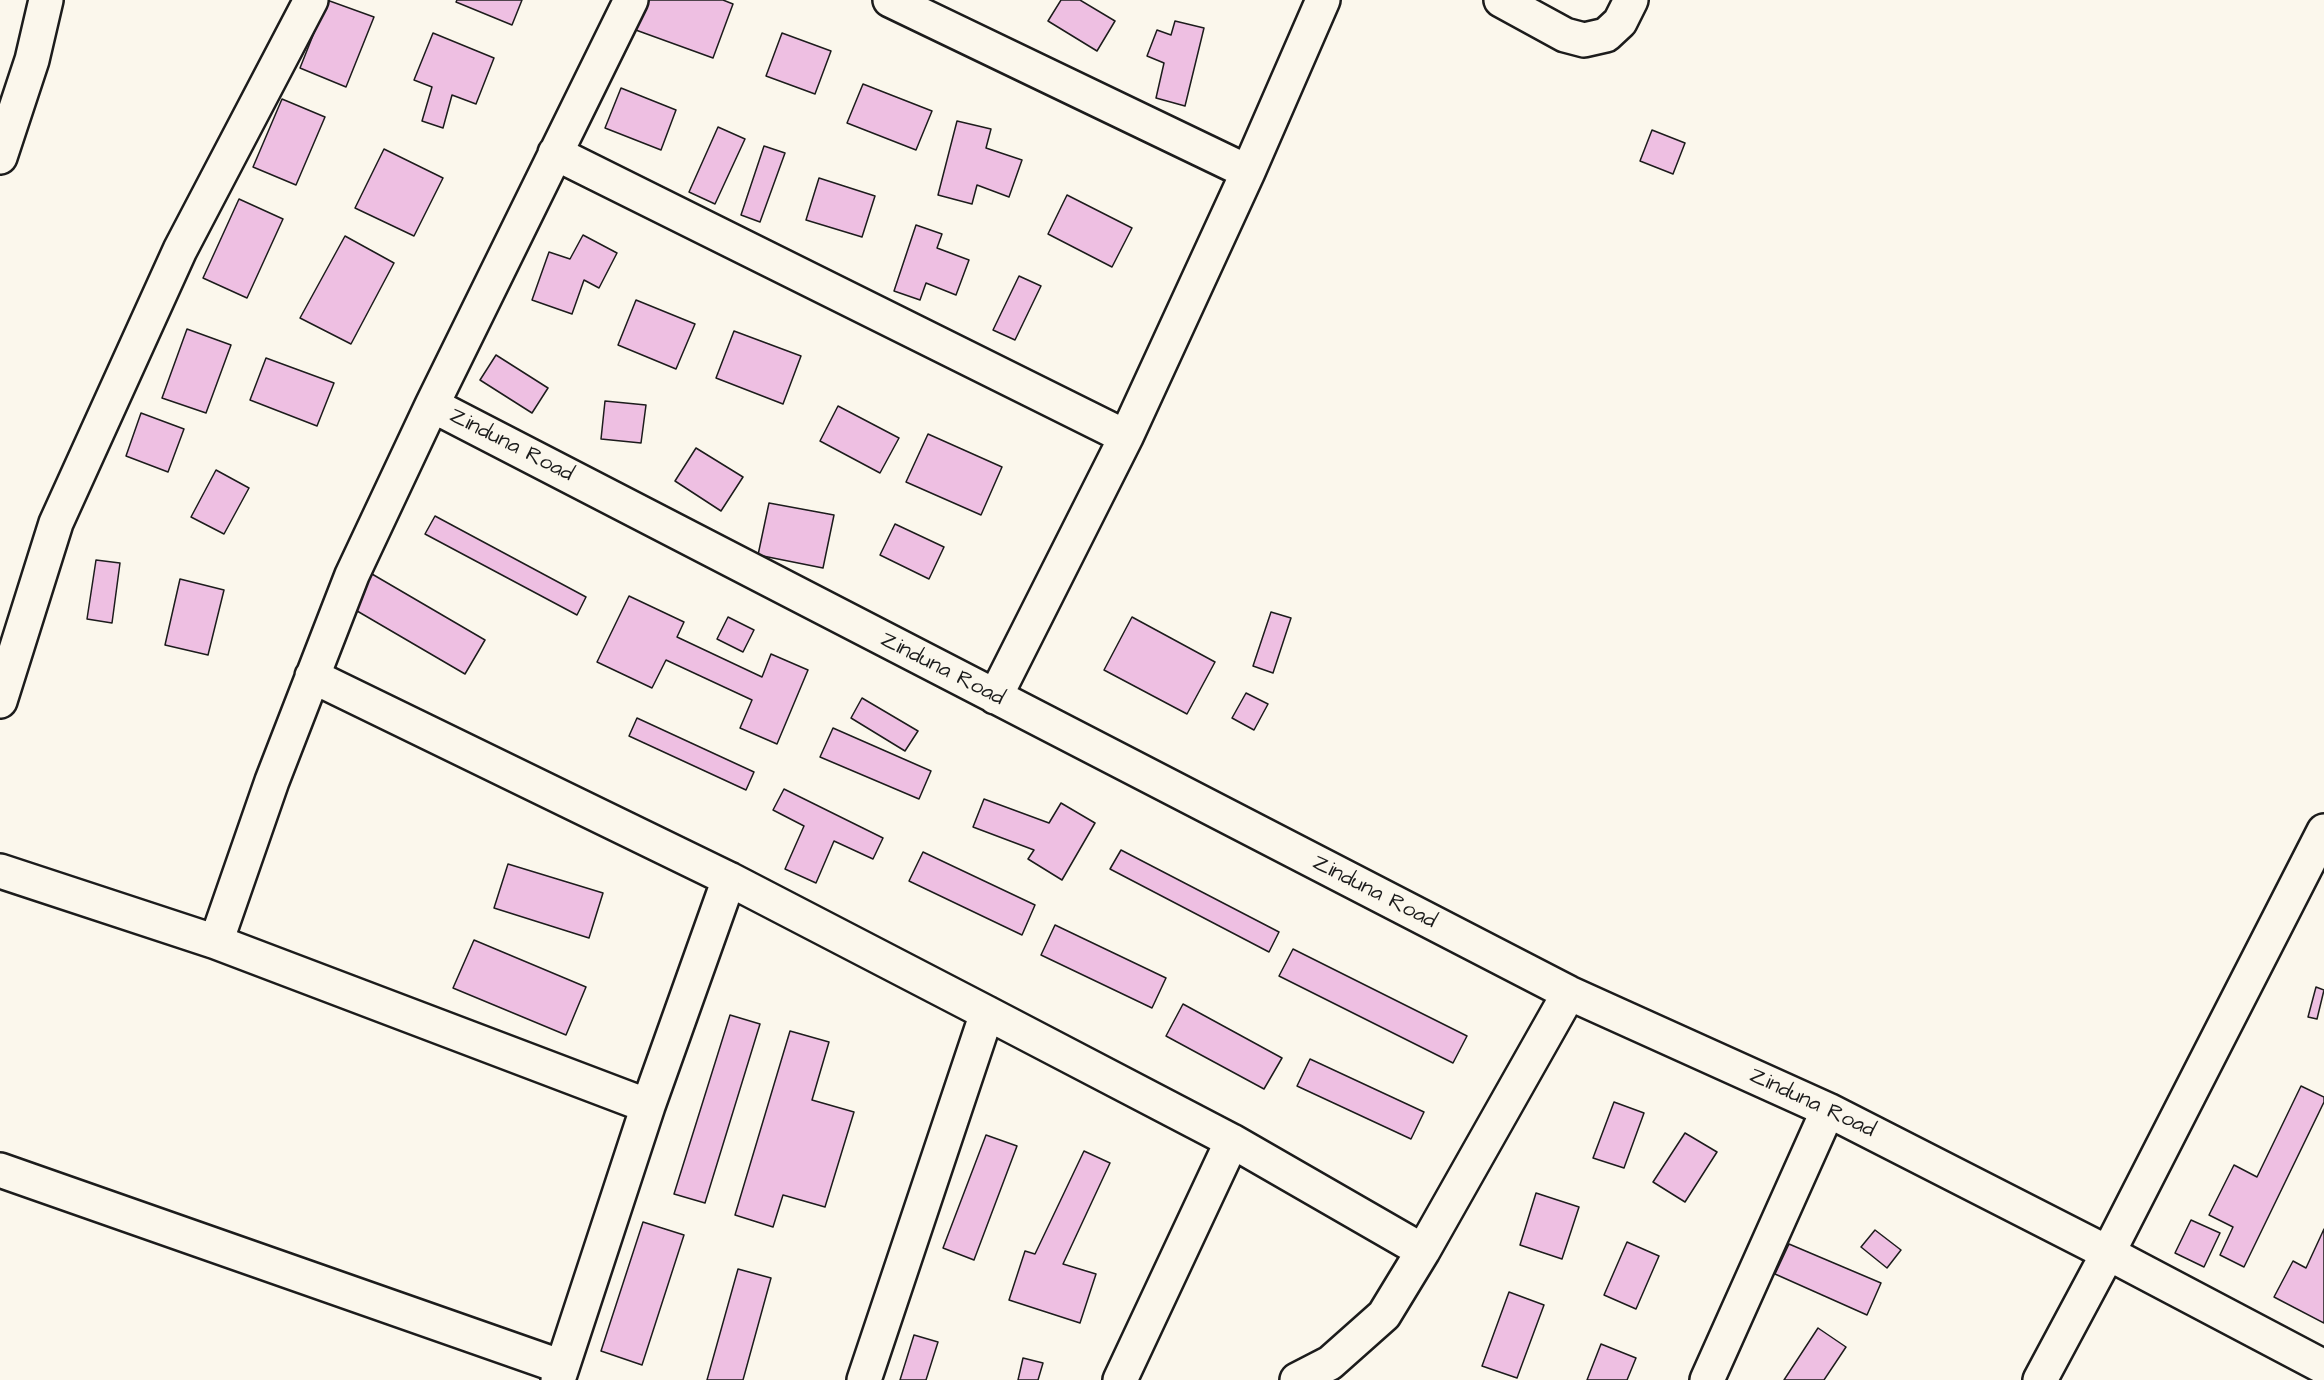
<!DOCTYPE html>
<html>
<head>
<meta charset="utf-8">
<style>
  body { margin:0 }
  canvas { display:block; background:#fbf7ec }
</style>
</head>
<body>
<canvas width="2324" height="1380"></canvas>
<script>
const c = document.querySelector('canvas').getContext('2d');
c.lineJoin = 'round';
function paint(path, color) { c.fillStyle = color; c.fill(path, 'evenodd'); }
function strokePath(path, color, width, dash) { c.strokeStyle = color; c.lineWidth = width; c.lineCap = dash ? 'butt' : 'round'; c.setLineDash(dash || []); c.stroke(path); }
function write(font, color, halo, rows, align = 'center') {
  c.font = font + ' "Architects Daughter",sans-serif'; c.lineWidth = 6; c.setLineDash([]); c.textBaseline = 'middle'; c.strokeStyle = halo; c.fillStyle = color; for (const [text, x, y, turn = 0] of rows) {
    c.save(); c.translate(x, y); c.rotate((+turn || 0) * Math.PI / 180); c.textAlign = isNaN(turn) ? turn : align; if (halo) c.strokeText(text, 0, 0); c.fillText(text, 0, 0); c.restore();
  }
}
const building = new Path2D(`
  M327 0 374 17 346 87 300 68Z
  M457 0H522L512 25 456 2Z
  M644 0H723L733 4 713 58 633 29Z
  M1061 0H1080L1115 21 1097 51 1048 21Z
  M1175 21 1204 28 1185 106 1156 98 1164 63 1147 56 1157 30 1171 35Z
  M433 33 494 58 476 104 452 95 443 128 422 121 432 87 414 80Z
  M782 33 831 51 815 94 766 76Z
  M863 84 932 111 916 150 847 123Z
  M621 88 676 110 661 150 605 128Z
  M282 99 325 117 296 185 253 167Z
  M957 121 991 129 986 148 1022 160 1009 197 977 185 972 204 938 195Z
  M718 127 745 139 715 204 689 192Z
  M1652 130 1685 143 1673 174 1640 161Z
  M764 146 785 153 760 222 741 215Z
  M384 149 443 178 414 236 355 208Z
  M819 178 875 196 862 237 806 220Z
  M1067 195 1132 228 1112 267 1048 234Z
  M239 199 283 219 247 298 203 278Z
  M916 225 942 234 937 248 969 260 956 295 926 283 920 300 894 291Z
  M583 235 617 253 599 288 584 280 572 314 532 300 549 252 570 259Z
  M345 236 394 263 351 344 300 318Z
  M1019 276 1041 286 1015 340 993 330Z
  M636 300 695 324 676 369 618 345Z
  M187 329 231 345 206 413 162 398Z
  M734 331 801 356 783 404 716 378Z
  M496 355 548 388 532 413 480 380Z
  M266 358 334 383 317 426 250 400Z
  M605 401 646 405 641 443 601 439Z
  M838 406 899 438 880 473 820 441Z
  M141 413 184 429 168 472 126 456Z
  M928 434 1002 467 981 515 906 482Z
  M696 448 743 477 721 511 675 481Z
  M216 470 249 488 224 534 191 517Z
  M769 503 834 515 823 568 758 555Z
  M435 516 586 597 577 615 425 534Z
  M895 524 944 547 929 579 880 555Z
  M96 560 120 563 112 623 87 619Z
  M372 574 485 640 465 674 352 608Z
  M180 579 224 590 208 655 165 645Z
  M629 596 684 622 677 637 762 677 771 654 808 670 777 744 740 728 752 700 666 660 652 688 597 662Z
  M1271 612 1291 618 1273 673 1253 666Z
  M728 617 754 630 743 652 717 639Z
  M1132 617 1215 662 1187 714 1104 670Z
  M1246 693 1268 704 1254 730 1232 718Z
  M862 698 918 731 905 751 851 718Z
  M637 718 754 772 746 790 629 736Z
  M833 728 931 771 919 799 820 757Z
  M784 789 883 838 873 859 834 841 816 883 785 869 804 826 773 810Z
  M984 799 1049 823 1061 803 1095 823 1062 880 1028 859 1034 850 973 827Z
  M1121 850 1279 932 1269 952 1110 869Z
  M923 852 1035 905 1022 935 909 881Z
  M508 864 603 893 589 938 494 908Z
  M1055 925 1166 978 1152 1008 1041 955Z
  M474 940 586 987 566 1035 453 988Z
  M1293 949 1467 1036 1453 1063 1279 976Z
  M2316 987 2324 990 2317 1019 2308 1017Z
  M1183 1004 1282 1058 1264 1089 1166 1036Z
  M730 1015 760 1024 705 1203 674 1194Z
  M790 1031 829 1042 812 1100 854 1112 825 1207 783 1195 773 1227 735 1215Z
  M1310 1059 1424 1112 1411 1139 1297 1086Z
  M2301 1086 2324 1097V1102L2244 1267 2220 1255 2233 1227 2209 1215 2234 1165 2257 1177Z
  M1614 1102 1644 1113 1624 1168 1593 1158Z
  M1685 1133 1717 1152 1685 1202 1653 1182Z
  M986 1135 1017 1146 974 1260 943 1248Z
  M1084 1151 1110 1163 1063 1264 1096 1274 1080 1323 1009 1300 1025 1251 1035 1254Z
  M1536 1193 1579 1207 1562 1259 1520 1245Z
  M2191 1220 2220 1233 2204 1267 2175 1253Z
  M643 1222 684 1235 642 1365 601 1351Z
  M2324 1229V1323L2274 1297 2293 1261 2306 1268Z
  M1875 1230 1901 1250 1887 1268 1861 1247Z
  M1627 1242 1659 1256 1636 1309 1604 1295Z
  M1789 1244 1881 1283 1867 1315 1775 1274Z
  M738 1269 771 1278 743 1380H707Z
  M1509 1292 1544 1305 1517 1378 1482 1366Z
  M1818 1328 1846 1347 1824 1380H1784Z
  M914 1335 938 1342 926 1380H900Z
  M1601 1344 1636 1358 1627 1380H1587Z
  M1023 1358 1043 1363 1038 1380H1018Z`);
paint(building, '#eebfe2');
strokePath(building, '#1c1c1c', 1.5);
const street = new Path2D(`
  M890 0 1248 172
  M1501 0 1565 35 1584 40 1606 35 1620 22 1631 0
  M555 153 1126 437
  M432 405 1569 993 1828 1110 2108 1253 2324 1367
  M312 676 729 879 987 1013 1232 1141 1423 1251
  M995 697 1126 437 1248 172 1323 0
  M0 701 56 523 180 250 311 0
  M0 871 216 942 648 1106
  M216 942 272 781 352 575 432 405 631 0
  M0 1170 562 1367
  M558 1380 648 1106 729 879
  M864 1380 987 1013
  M1120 1380 1232 1141
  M1297 1380 1330 1363 1384 1315 1423 1251 1569 993
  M1707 1380 1828 1110
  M2040 1380 2108 1253 2324 831`);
const secondary = new Path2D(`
  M0 157 32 60 46 0`);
strokePath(street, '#1c1c1c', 38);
strokePath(secondary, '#1c1c1c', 38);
strokePath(street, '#fbf7ec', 33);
strokePath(secondary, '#fbf7ec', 33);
write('22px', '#1c1c1c', '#fbf7ec', [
  ["Zinduna Road",511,446,27],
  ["Zinduna Road",942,670,27],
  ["Zinduna Road",1374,893,27],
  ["Zinduna Road",1812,1104,25]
]);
</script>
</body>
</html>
